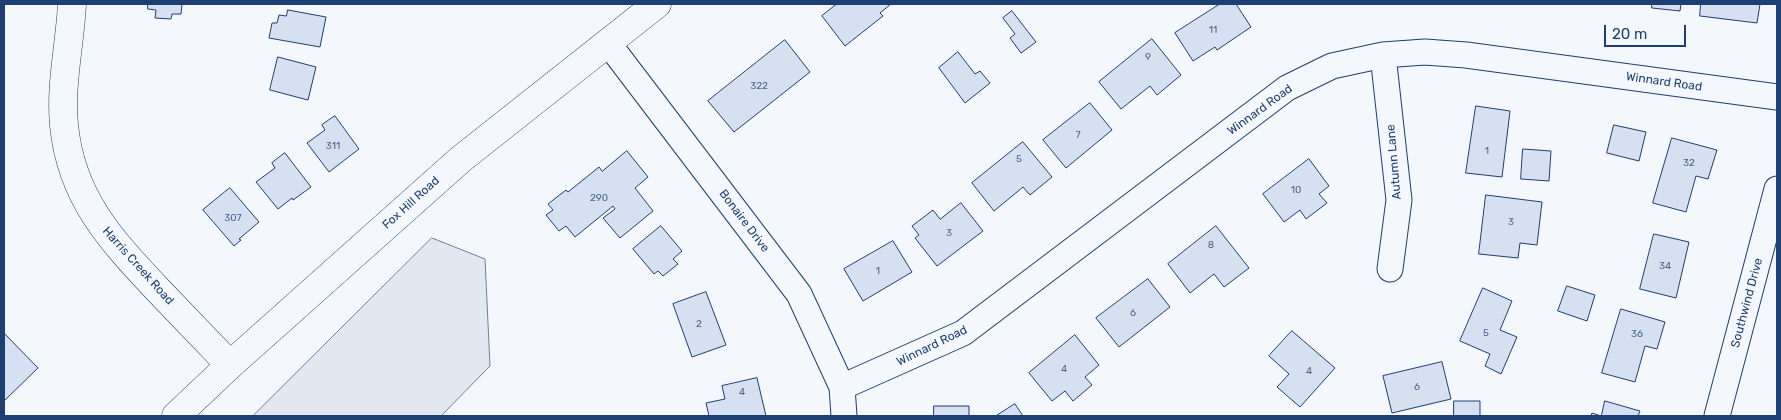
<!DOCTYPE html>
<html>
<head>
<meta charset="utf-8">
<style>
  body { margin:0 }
  #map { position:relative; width:1781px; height:420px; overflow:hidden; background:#f4f7fb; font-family:Rubik,sans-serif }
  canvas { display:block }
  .frame { position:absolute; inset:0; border:5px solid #1d3f73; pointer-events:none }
  .scale { position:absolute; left:1604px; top:25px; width:82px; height:22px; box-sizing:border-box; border:2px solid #1d3f73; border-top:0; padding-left:6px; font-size:15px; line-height:18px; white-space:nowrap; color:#1d3f73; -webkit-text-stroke:4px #f4f7fb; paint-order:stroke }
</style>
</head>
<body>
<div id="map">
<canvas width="1781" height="420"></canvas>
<div class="frame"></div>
<div class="scale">20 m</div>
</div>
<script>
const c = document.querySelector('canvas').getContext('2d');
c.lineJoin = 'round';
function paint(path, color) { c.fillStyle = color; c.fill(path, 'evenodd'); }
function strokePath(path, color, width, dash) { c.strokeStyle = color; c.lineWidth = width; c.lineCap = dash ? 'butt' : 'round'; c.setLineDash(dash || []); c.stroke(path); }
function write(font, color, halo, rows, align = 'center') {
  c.font = font + ' Rubik,sans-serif'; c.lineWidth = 4; c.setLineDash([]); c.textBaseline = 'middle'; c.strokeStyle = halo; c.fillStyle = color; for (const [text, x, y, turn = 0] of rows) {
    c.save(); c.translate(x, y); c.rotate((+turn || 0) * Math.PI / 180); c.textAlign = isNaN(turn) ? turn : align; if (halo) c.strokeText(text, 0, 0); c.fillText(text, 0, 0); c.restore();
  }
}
const parking = new Path2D(`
  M432 238 485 259 490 366 441 416H253Z`);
paint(parking, '#e3e8f0');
strokePath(parking, '#687fa3', 1);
const building = new Path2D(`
  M148 4H182L181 14H172L171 19 155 18 156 10 148 9Z
  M837 4H891L880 13 883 16 845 46 822 16Z
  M1220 4H1236L1251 27 1217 50 1215 47 1193 61 1175 33Z
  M1652 4H1681L1680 11 1652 8Z
  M1701 4H1760L1757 23 1700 16Z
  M288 10 326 17 320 47 269 38 272 23H277L279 15 286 16Z
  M1012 11 1036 42 1021 53 1010 38 1015 34 1003 18Z
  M1152 39 1181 75 1157 95 1150 86 1121 109 1099 82Z
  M785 40 810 72 734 132 708 101Z
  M958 52 975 74 980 71 990 83 965 103 939 68Z
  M278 57 316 67 308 100 270 90Z
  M1090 103 1112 130 1066 168 1043 140Z
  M1476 106 1510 111 1502 177 1466 173Z
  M335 116 359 149 329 172 307 143 325 130 322 125Z
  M1614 125 1646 132 1639 161 1607 153Z
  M1672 138 1717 150 1708 179 1696 176 1686 212 1653 203Z
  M1023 142 1052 177 1030 195 1023 187 994 211 972 183Z
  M1523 149 1551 151 1549 181 1521 179Z
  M627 151 648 177 635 188 653 211 620 238 603 218 615 209 613 206 575 237 566 226 559 231 546 215 553 210 548 204 566 190 568 192 599 167 602 171Z
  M285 153 311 187 293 200 292 198 278 209 256 182 275 168 272 163Z
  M1309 159 1329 186 1319 194 1327 203 1306 219 1300 210 1284 222 1263 194Z
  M230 188 259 222 239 239 241 240 234 246 203 210Z
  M1486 195 1542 202 1537 245 1520 243 1518 258 1479 254Z
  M961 203 983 231 937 266 915 238 919 235 912 226 933 210 940 219Z
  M661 226 682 251 673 259 678 264 663 276 658 271 654 274 633 249Z
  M1216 226 1249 268 1224 287 1214 274 1190 293 1168 264Z
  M1654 234 1689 242 1676 298 1640 289Z
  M893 241 912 272 863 301 844 269Z
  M1148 279 1170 307 1119 347 1096 318Z
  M1567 286 1595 295 1587 321 1558 311Z
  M1483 288 1512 301 1500 330 1517 337 1501 374 1485 366 1490 354 1460 341Z
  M706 292 726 345 692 357 673 304Z
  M1621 309 1665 322 1657 349 1645 346 1635 382 1602 373Z
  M1292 331 1335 368 1300 407 1277 387 1289 374 1269 356Z
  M4 333 38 368 4 401Z
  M1075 335 1099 365 1085 377 1092 385 1073 401 1065 391 1052 401 1029 373Z
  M1442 362 1451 399 1392 413 1383 376Z
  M757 378 766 416H709L706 403 725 399 722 386Z
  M1454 401H1480V416H1454Z
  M1605 401 1640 411 1638 416H1591L1592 413 1601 416Z
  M1015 404 1023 416H996Z
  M934 406H969V416H934Z`);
paint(building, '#d5e0f0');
strokePath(building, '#1d3f73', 1);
const street = new Path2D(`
  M608 43 799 294 842 387 844 416
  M1383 55 1399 200 1390 269
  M842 387 963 333 1287 88 1332 66 1383 55 1425 52 1466 55 1777 97
  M1717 416 1777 189`);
const secondary = new Path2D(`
  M72 4C70 44 60 85 64 125 71 198 111 240 158 290 182 315 206 340 230 365
  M176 416 230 365 461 159 657 4`);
strokePath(street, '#1d3f73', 27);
strokePath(secondary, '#1d3f73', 29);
strokePath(street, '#f4f7fb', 25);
strokePath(secondary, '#f4f7fb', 28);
write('10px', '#4b6792', null, [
  ["11",1213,30],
  ["9",1148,57],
  ["322",759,86],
  ["7",1078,135],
  ["311",333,146],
  ["1",1487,151],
  ["5",1019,159],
  ["32",1689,163],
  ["10",1296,190],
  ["290",599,198],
  ["307",233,218],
  ["3",1511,222],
  ["3",949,233],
  ["8",1211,245],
  ["34",1665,266],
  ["1",878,271],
  ["6",1133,313],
  ["2",699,324],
  ["5",1486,333],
  ["36",1637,334],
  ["4",1064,369],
  ["4",1309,371],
  ["6",1417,387],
  ["4",742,392]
]);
write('12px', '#1d3f73', '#f4f7fb', [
  ["Winnard Road",1664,82,8],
  ["Winnard Road",1260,110,-36],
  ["Autumn Lane",1394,162,-95],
  ["Fox Hill Road",411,203,-42],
  ["Bonaire Drive",744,221,53],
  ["Harris Creek Road",138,266,48],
  ["Southwind Drive",1747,303,-75],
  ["Winnard Road",932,346,-26]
]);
</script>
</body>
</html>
